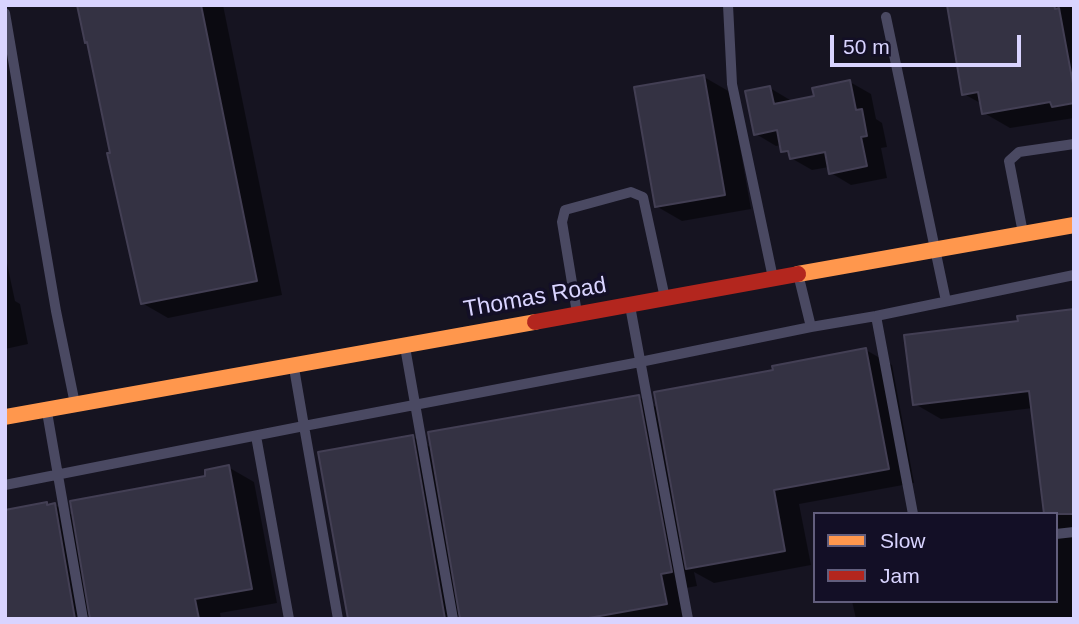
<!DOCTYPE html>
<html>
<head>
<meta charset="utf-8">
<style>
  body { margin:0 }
  #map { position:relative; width:1079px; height:624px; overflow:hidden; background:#161421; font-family:Arial,sans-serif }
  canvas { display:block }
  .frame { position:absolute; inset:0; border:7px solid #d9d4ff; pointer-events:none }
  .legend { position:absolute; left:813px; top:512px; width:245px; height:91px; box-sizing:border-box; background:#130f26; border:2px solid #625e7d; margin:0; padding:9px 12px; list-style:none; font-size:21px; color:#d9d4ff }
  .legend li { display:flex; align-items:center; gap:14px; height:35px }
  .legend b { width:35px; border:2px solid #625e7d }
  .scale { position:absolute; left:830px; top:35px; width:191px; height:32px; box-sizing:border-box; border:4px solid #d9d4ff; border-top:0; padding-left:9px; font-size:21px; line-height:24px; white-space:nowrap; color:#d9d4ff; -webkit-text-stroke:5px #130f26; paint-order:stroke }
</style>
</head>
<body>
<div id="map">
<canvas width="1079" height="624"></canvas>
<div class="frame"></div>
<ul class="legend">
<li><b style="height:9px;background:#ff974d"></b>Slow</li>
<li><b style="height:9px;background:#b3261e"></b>Jam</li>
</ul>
<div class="scale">50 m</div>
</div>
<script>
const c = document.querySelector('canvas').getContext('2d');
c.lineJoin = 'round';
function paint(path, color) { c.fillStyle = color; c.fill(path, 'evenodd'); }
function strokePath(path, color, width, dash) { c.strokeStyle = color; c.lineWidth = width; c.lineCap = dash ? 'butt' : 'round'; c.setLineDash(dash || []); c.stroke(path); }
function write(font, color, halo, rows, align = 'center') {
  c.font = font + ' Arial,sans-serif'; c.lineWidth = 7; c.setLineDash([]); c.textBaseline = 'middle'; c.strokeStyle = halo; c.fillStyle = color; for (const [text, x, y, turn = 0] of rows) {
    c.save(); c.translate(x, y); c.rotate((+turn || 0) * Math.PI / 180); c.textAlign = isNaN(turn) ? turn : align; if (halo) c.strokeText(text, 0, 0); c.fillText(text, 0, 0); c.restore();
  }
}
paint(new Path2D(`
  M79 5H223L282 295 168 318 142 303 89 44 86 42Z
  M948 5H1074V118L1010 128 984 113 982 104 964 94Z
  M704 77 730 92 751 209 682 221 656 206Z
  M850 82 871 94 876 119 882 123 887 147 881 148 887 178 851 185 831 173 829 167 812 170 791 158 790 155 783 151 782 145 776 146 756 134 770 88 790 100 791 103 816 97Z
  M5 254 15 301 20 304 28 344 5 349Z
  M1074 311V619H856L852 601H1056V514L1033 408 941 419 915 404 1020 322Z
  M866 350 892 365 914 483 799 504 811 565 714 583 694 572 697 586 686 588 687 619H350L413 437 432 448 639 397 658 408 775 371Z
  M228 467 254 482 277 603 220 613 221 619H5L46 504 51 506 55 505 74 516 207 478Z`), '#0007');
const building = new Path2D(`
  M77 5H201L257 281 141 304 107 153H110L87 42 85 43Z
  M947 5H1054L1055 9 1059 8 1074 89V103L1052 107 1050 102 982 114 978 92 962 95Z
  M704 75 725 195 655 207 634 87Z
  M850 80 856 110 862 109 867 136 861 137 867 166 829 174 825 152 790 159 788 151 781 152 777 130 754 135 745 91 770 86 774 104 814 96 812 88Z
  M1074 309V514H1044L1029 391 913 405 904 335 1018 321 1017 316Z
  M866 348 889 469 774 490 785 551 686 569 654 392 773 370 772 366Z
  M639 395 672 572 661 574 667 604 583 619H460L428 432Z
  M413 435 445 619H348L318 452Z
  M229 465 252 589 195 599 199 619H90L70 501 205 476V470Z
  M47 502V505L55 503 75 619H5V510Z`);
paint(building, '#343243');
strokePath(building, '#433f54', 2);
strokePath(new Path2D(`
  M728 5 732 84 773 278
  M5 13 56 311 75 404
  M886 17 946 301
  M1023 233 1009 161 1019 152 1074 144
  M799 278 811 327 876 316 1074 275
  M630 306 688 619
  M577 313 562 222 565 210 631 192 643 197 665 298
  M876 316 913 514
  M405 347 453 619
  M47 412 83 619
  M256 436 289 619
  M5 485 304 426 294 368
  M1056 534 1074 532
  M338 619 304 426 640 362 811 327`), '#4a4962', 10);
strokePath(new Path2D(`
  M798 274 1074 225
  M5 417 535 322`), '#ff974d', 16);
strokePath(new Path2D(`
  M535 322 798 274`), '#b3261e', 16);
write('23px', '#d9d4ff', '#130f26', [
  ["Thomas Road",535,298,-10]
]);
</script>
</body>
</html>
